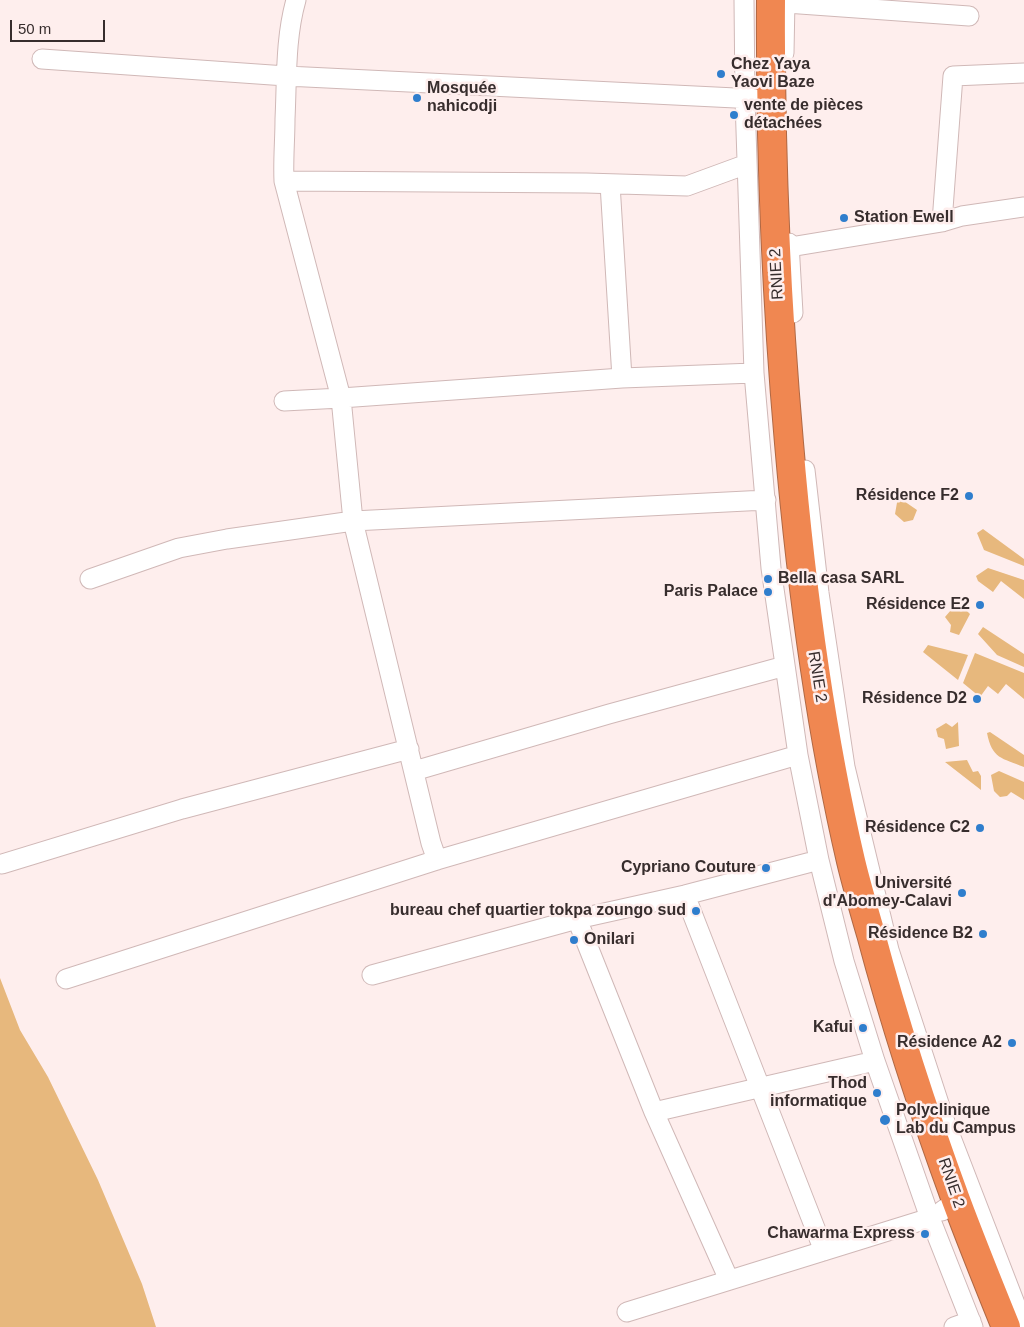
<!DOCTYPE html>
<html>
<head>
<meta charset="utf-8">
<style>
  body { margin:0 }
  #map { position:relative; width:1024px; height:1327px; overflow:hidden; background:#feeeed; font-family:Arial,sans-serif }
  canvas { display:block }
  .scale { position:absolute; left:10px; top:20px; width:95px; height:22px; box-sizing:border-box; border:2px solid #372d2d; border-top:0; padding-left:6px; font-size:15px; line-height:18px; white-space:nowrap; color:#372d2d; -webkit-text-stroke:4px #feeeed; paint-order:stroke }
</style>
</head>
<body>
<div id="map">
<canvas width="1024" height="1327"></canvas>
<div class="scale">50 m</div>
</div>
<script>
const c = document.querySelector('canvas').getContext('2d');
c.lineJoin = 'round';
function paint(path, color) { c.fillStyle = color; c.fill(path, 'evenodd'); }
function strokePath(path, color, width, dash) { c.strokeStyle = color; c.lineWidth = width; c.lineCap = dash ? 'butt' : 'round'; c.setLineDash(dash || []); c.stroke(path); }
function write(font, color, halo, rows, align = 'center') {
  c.font = font + ' Arial,sans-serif'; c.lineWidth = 5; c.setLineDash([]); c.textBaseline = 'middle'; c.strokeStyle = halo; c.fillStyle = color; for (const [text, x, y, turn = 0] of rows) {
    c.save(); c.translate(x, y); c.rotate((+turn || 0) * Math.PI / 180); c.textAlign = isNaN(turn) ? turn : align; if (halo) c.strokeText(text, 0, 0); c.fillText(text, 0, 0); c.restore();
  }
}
paint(new Path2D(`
  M898 497 917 510 913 520 904 522 895 514Z
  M983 529 1024 559V566L984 550 977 533Z
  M988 568 1024 580V599L1001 581 993 592 978 581 976 576Z
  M956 607 965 609 970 614 959 635 950 632 951 625 945 617 951 610Z
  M983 627 1024 654V667L997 655 978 634Z
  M928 645 968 655 958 680 923 652Z
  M975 653 1024 673V699L1006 684 998 694 988 686 980 697 963 683Z
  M958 722 959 746 946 749 944 739 938 737 936 729 946 723 952 727Z
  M990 732 1024 755V767C1002 758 992 759 987 733Z
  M967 760 973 772 978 771 981 776V790L945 762Z
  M999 771 1024 782V800L1011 792 1007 796 1000 797 994 791 991 775Z
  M0 978 20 1030 48 1077 98 1180 142 1284 156 1327H0Z`), '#e7b87d');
const minor = new Path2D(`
  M296 0C285 39 287 79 285 119 285 140 283 160 284 181L341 398 353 521 431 843 437 860
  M744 0 745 100 754 373 771 568 798 755 819 860 844 961 875 1061 930 1218 973 1327
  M786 3 969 16
  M784 53 785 0
  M42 59 286 76 756 99
  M284 181 586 183 687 186 747 164
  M610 184 622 378
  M942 222 953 76 1024 73
  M789 243 793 313
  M779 247H790L942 222 962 216 1024 207
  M284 401 341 398 622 378 754 373
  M805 470 819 593 845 767 889 950 945 1122 1024 1327
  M90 579 179 548 227 539 353 521 766 500
  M414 771 609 714 785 666
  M2 864 182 809 409 749
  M685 895 824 1251
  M577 919 654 1112 729 1280
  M372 975 577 919 685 895 819 860
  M66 979 437 860 798 755
  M654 1112 875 1061
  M942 1211 956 1201
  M627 1312 930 1218
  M954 1327 971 1321`);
const highway = new Path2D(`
  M771 0C770 148 776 295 789 443 801 583 819 724 851 861 857 886 864 910 871 934 895 1024 924 1113 956 1200 972 1243 989 1285 1006 1327`);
strokePath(minor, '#d0b8b7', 21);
strokePath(highway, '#af6844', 30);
strokePath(minor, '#fff', 19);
strokePath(highway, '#f08751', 28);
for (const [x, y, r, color] of [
  [721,74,5,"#2f7ecd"],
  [417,98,5,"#2f7ecd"],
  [734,115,5,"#2f7ecd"],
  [844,218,5,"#2f7ecd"],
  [969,496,5,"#2f7ecd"],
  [768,579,5,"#2f7ecd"],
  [768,592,5,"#2f7ecd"],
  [980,605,5,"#2f7ecd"],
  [977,699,5,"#2f7ecd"],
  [980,828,5,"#2f7ecd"],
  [766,868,5,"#2f7ecd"],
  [962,893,5,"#2f7ecd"],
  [696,911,5,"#2f7ecd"],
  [983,934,5,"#2f7ecd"],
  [574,940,5,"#2f7ecd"],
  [863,1028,5,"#2f7ecd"],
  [1012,1043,5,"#2f7ecd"],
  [877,1093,5,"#2f7ecd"],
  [885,1120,6,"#2f7ecd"],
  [925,1234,5,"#2f7ecd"]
]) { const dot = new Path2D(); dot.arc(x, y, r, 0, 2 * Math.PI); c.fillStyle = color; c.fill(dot); strokePath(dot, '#feeeed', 2); }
write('bold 16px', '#372d2d', '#feeeed', [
  ["Chez Yaya",731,65,"left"],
  ["Yaovi Baze",731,83,"left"],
  ["Mosquée",427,89,"left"],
  ["nahicodji",427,107,"left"],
  ["vente de pièces",744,106,"left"],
  ["détachées",744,124,"left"],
  ["Station Ewell",854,218,"left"],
  ["Résidence F2",959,496],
  ["Bella casa SARL",778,579,"left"],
  ["Paris Palace",758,592],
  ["Résidence E2",970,605],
  ["Résidence D2",967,699],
  ["Résidence C2",970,828],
  ["Cypriano Couture",756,868],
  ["Université",952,884],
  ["d'Abomey-Calavi",952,902],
  ["bureau chef quartier tokpa zoungo sud",686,911],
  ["Résidence B2",973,934],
  ["Onilari",584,940,"left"],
  ["Kafui",853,1028],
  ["Résidence A2",1002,1043],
  ["Thod",867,1084],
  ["informatique",867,1102],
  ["Polyclinique",896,1111,"left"],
  ["Lab du Campus",896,1129,"left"],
  ["Chawarma Express",915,1234]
], 'right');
write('16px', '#372d2d', '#feeeed', [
  ["RNIE 2",777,274,-93],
  ["RNIE 2",817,677,81],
  ["RNIE 2",951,1183,71]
]);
</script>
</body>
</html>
